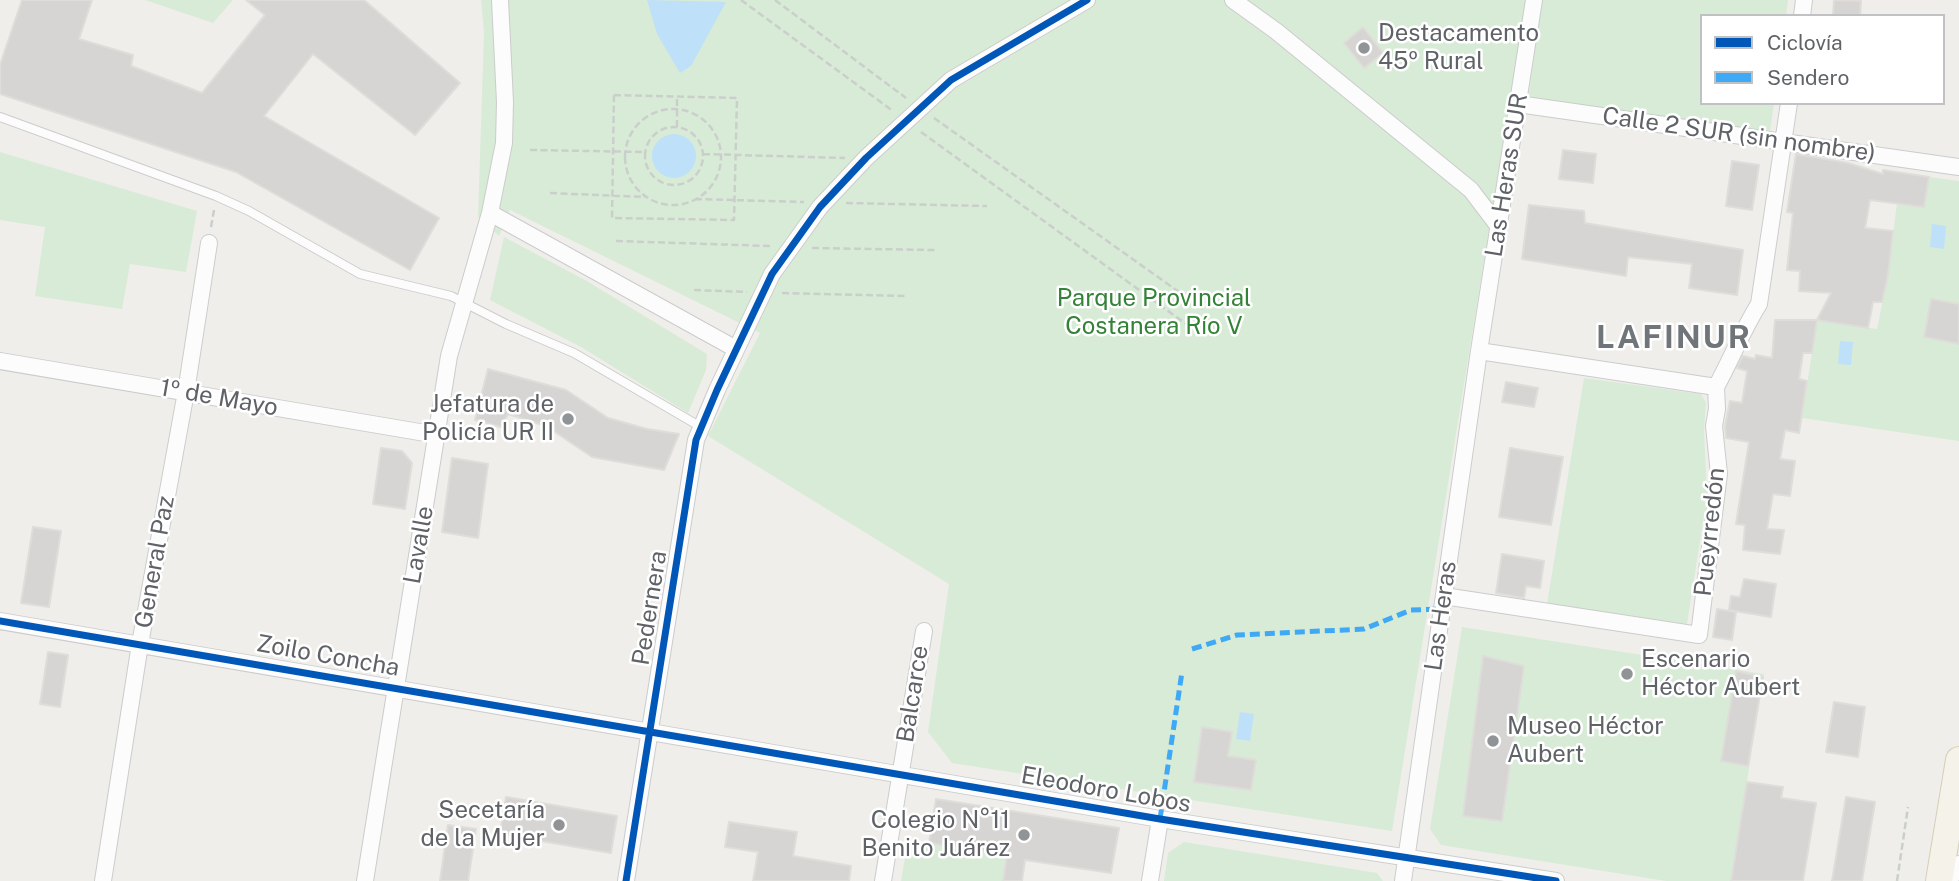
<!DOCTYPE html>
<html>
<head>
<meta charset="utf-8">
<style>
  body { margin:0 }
  #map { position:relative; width:1959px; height:881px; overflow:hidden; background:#efeeea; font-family:"Public Sans",sans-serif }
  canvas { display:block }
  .legend { position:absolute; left:1700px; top:14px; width:245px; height:91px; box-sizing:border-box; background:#fff; border:2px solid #bfc1c3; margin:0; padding:9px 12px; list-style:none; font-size:21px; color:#5f6368 }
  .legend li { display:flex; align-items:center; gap:14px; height:35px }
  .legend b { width:35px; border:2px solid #bfc1c3 }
</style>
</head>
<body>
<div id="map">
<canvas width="1959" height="881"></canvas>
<ul class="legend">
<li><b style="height:9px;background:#0057b8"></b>Ciclovía</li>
<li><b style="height:9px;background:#3fa9f5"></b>Sendero</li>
</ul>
</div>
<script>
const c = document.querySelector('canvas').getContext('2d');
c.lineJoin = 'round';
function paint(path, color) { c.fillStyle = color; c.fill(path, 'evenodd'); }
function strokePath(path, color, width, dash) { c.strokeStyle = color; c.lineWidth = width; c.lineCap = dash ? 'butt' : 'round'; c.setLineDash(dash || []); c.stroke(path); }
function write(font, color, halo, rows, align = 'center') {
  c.font = font + ' "Public Sans",sans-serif'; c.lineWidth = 5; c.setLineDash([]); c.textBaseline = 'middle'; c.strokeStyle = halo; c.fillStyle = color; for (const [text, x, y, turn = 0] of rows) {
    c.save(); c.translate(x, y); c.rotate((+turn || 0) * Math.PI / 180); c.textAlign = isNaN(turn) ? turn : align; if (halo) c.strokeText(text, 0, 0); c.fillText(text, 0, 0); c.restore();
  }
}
paint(new Path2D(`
  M145 0H233L213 23Z
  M481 0H1526L1392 831 952 763 928 732 949 584 708 436 760 333 510 210 499 236 478 217 484 33Z
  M1542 0H1788L1786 16H1702V103H1774L1770 132 1528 99Z
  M0 152 197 211 186 272 130 264 122 309 35 296 45 227 0 220Z
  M1929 177 1959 181V441L1802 418 1817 320 1877 329 1888 275 1897 203 1924 206Z
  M504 237 585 280 707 354 706 370 688 413 581 347 490 300Z
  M1584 378 1701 394 1706 403 1704 431 1707 496 1687 624 1547 604Z
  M1462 627 1764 674 1731 881H1666L1441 845 1430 829Z
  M908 840 1007 855 1003 881H901Z
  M1184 842 1377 873 1383 881H1164L1168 853Z`), '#d8ebd6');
paint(new Path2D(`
  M647 0 726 2 691 66 680 73 657 34Z
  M652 156a22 22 0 1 1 44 0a22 22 0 1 1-44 0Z
  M1932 224 1946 226 1944 249 1930 247Z
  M1840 341 1853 342 1851 365 1838 364Z
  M1240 712 1254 714 1250 741 1236 739Z`), '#bfe0f9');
const building = new Path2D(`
  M22 0H92L79 39 133 55 131 66 202 93 265 15 246 0H364L460 83 415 135 313 54 264 116 439 218 410 270 236 172 0 94V65Z
  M1834 0 1861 1 1860 16H1833Z
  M1363 27 1383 53 1364 68 1344 43Z
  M1563 150 1596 154 1593 183 1559 179Z
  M1796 154 1848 163 1883 174V170L1929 177 1924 207 1870 200 1865 228 1893 231 1888 275 1882 302H1873L1868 328 1817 320 1831 293 1799 291 1800 271 1787 270 1793 213 1787 212Z
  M1732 161 1759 165 1752 210 1726 206Z
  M1529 205 1584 211 1585 223 1743 250 1737 295 1689 288 1692 264 1628 257 1626 276 1522 259Z
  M1931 299 1959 304V344L1924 337Z
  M1775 320H1817L1812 353H1803L1799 379 1807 381 1799 433 1785 430 1780 459 1795 461 1790 496 1773 494 1767 529 1784 530 1780 554 1743 550 1745 525 1736 524 1749 442 1726 438 1725 426 1730 401 1742 403 1747 371 1737 368 1743 356 1755 359 1756 355 1772 358Z
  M488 369 566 390 608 418 647 429 679 434 664 470 592 457 546 426 508 414 501 427 475 420Z
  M1506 382 1538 388 1534 407 1502 402Z
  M381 448 402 451 412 463 405 509 373 504Z
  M1510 448 1563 457 1551 525 1499 517Z
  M452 458 488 464 478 538 442 532Z
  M33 527 61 531 49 607 21 603Z
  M1502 554 1544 561 1540 588 1526 586 1524 598 1496 593Z
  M1744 579 1776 584 1771 617 1729 610 1731 596 1740 597Z
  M1717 609 1736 612 1732 640 1713 637Z
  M48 652 68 655 60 707 40 704Z
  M1483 656 1524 666 1502 821 1463 816Z
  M1736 671 1763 677 1748 766 1721 761Z
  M1834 702 1865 707 1858 757 1826 752Z
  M1202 727 1232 732 1228 756 1256 760 1251 790 1194 782Z
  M1747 782 1783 787 1781 798 1816 803 1803 881H1731Z
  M506 797 617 816 611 853 500 834Z
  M1846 797 1875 802 1862 881H1832Z
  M936 799 1119 828 1111 873 1025 860 1022 881H1003L1007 855 929 843Z
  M729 822 797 832 793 856 851 866 849 881H753L758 852 725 847Z
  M448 825 476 829 468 881H440Z`);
paint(building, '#d6d5d3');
strokePath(building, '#deddd9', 2);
const lane = new Path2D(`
  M0 117 216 196 249 211 360 274 451 296 506 324 574 353 701 427`);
const street = new Path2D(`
  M1233 0 1276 31 1471 190 1499 227
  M1802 16 1804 0
  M1518 104 1959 167
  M490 213 736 349
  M1479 351 1716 387
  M0 361 437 435
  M1716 387C1731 360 1742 331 1759 304L1789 103
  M1444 596 1699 635 1719 474 1714 426 1717 409 1716 387
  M0 621 1160 819 1556 881
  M103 881 140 644 186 392 209 243
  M365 881 449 356 490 213 504 143 505 102 500 0
  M626 881 696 440 717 390 772 274 820 207 866 158 951 80 1087 0
  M883 881 924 631
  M1150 881 1160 819
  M1403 881 1479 351 1534 0
  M1949 881 1959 864`);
const primary = new Path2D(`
  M1939 881 1959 760`);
strokePath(lane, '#cbcccc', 10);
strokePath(street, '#cbcccc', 18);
strokePath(primary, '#d7ceb8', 28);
strokePath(new Path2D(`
  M741 0 893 111
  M775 0 906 98
  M614 95 737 98 734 220 612 218Z
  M625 157a48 48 0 1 1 96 0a48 48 0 1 1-96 0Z
  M934 118 1203 309
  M677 127V96
  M645 156a29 29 0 1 1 58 0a29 29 0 1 1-58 0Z
  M921 132 1193 329
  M530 150 645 152
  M703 154 845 158
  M550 193 645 197
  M695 199 804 202
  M846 203 987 206
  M211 227 214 210
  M616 241 771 246
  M812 248 935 250
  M694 290 747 292
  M782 293 908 296
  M1897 881 1908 807`), '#cacfcc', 2.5, [7, 3.5]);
strokePath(lane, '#fdfcfc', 8);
strokePath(street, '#fdfcfc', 16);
strokePath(primary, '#f4f2e9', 26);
strokePath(new Path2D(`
  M1192 649 1237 635 1364 629 1411 610 1442 609
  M1160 819 1182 672`), '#3fa9f5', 5, [10, 5]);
strokePath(new Path2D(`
  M0 621 1160 819 1556 881
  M626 881 696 440 717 390 772 274 820 207 866 158 951 80 1087 0`), '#0057b8', 7);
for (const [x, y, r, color] of [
  [1364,48,7,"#919496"],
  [568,419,7,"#919496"],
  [1627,674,7,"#919496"],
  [1493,741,7,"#919496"],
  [559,825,7,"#919496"],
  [1024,835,7,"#919496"]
]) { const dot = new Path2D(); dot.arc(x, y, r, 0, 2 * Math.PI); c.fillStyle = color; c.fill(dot); strokePath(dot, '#fff', 2.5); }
write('24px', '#5f6368', '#fff', [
  ["Destacamento",1378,34],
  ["45º Rural",1378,62],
  ["Jefatura de",554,405,"right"],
  ["Policía UR II",554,433,"right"],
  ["Escenario",1641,660],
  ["Héctor Aubert",1641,688],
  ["Museo Héctor",1507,727],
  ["Aubert",1507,755],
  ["Secetaría",545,811,"right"],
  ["de la Mujer",545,839,"right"],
  ["Colegio N°11",1010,821,"right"],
  ["Benito Juárez",1010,849,"right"]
], 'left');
write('24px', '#5f6368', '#fff', [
  ["Calle 2 SUR (sin nombre)",1739,135,8],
  ["Las Heras SUR",1507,175,-81],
  ["1º de Mayo",219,398,10],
  ["Pueyrredón",1710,532,-84],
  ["Lavalle",419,545,-80],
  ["General Paz",155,562,-80],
  ["Pedernera",650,608,-81],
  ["Las Heras",1441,616,-82],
  ["Zoilo Concha",328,656,10],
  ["Balcarce",913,694,-81],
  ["Eleodoro Lobos",1106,790,10]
]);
write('24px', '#348238', '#fff', [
  ["Parque Provincial",1154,299],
  ["Costanera Río V",1154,327]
]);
c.letterSpacing = '2px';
write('bold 32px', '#70757a', '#fff', [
  ["LAFINUR",1674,338]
]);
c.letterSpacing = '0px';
</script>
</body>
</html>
